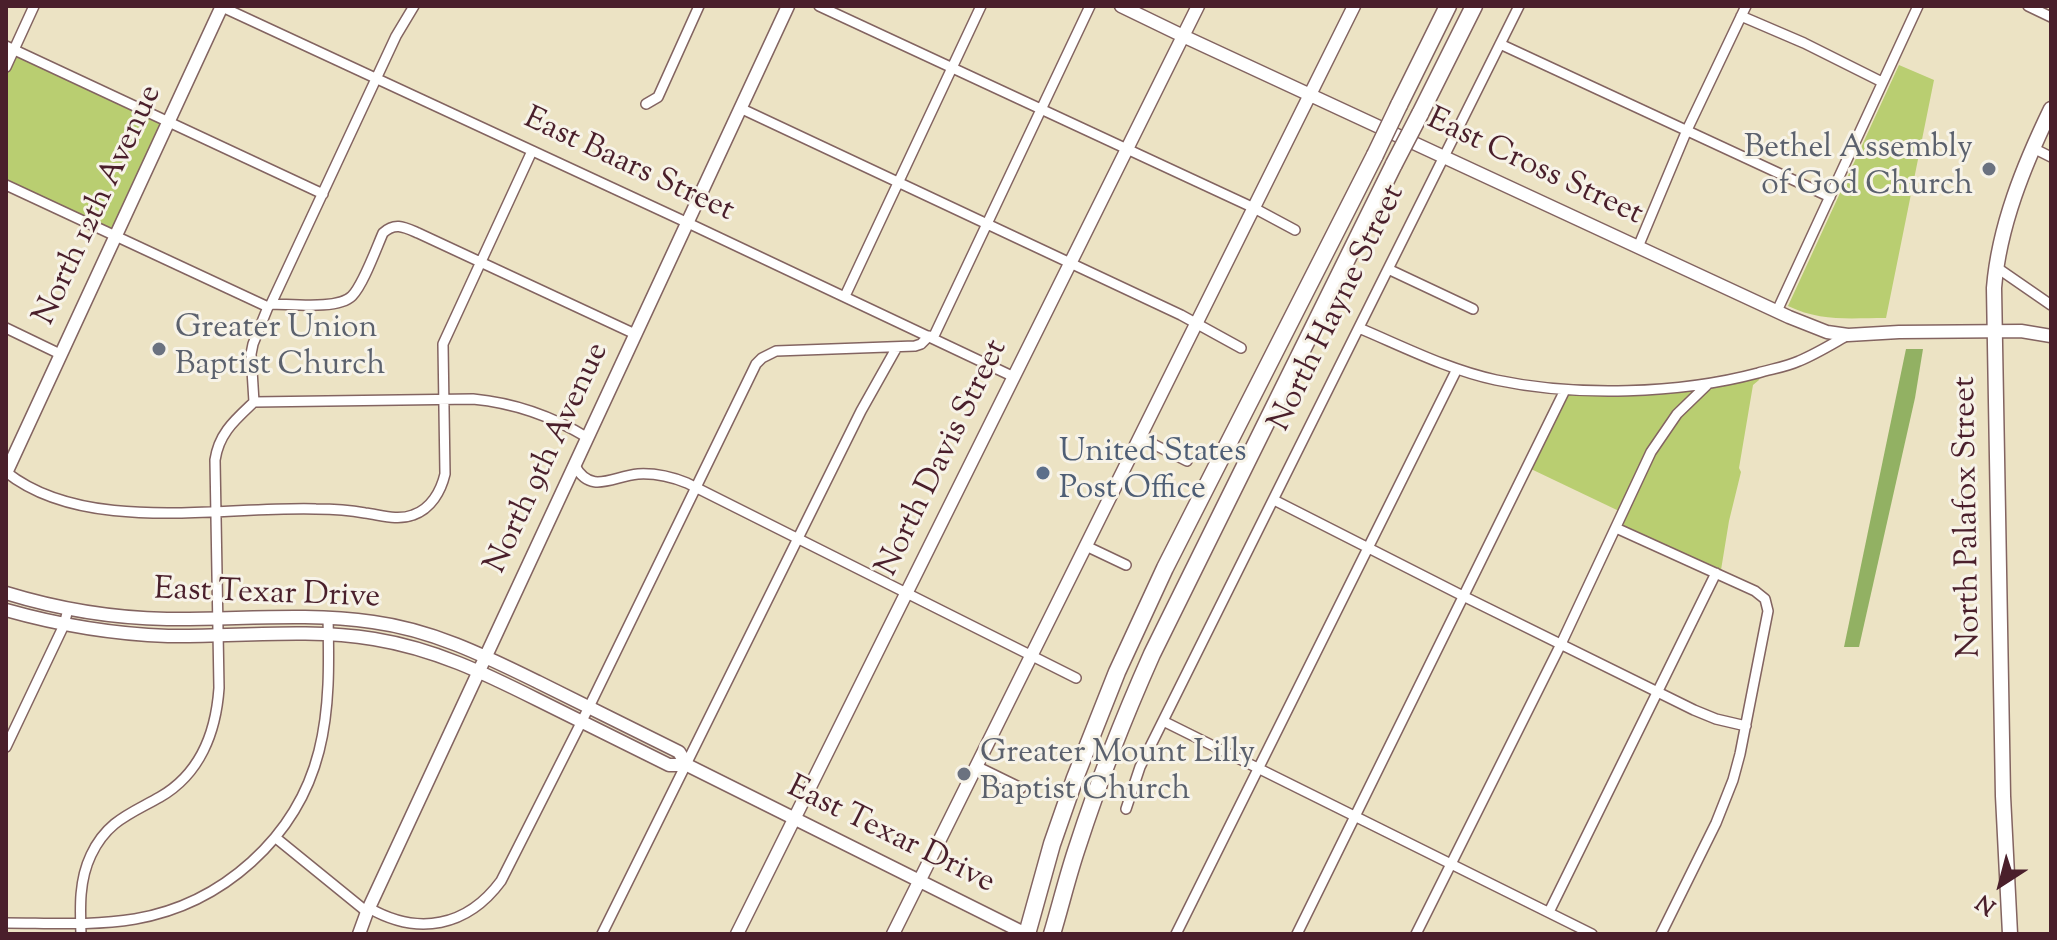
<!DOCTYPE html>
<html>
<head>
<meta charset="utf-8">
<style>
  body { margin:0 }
  #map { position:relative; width:2057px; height:940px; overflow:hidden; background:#ece3c4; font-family:"Sorts Mill Goudy",serif }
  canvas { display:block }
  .frame { position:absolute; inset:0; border:8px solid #4a1f2b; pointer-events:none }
  .north { position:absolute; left:1961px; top:844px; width:80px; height:80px; -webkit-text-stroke:6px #f7f3e8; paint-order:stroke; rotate:216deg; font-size:22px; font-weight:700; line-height:32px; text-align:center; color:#4a1f2b }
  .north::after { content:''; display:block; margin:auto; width:28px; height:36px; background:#4a1f2b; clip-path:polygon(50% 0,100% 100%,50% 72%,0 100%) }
</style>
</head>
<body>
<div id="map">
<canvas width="2057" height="940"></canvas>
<div class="frame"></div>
<div class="north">N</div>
</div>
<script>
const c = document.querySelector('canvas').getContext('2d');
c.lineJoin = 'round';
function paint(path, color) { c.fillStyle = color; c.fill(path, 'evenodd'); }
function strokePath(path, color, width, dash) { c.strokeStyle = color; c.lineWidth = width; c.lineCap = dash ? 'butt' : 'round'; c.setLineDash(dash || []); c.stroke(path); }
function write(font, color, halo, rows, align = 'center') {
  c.font = font + ' "Sorts Mill Goudy",serif'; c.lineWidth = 6; c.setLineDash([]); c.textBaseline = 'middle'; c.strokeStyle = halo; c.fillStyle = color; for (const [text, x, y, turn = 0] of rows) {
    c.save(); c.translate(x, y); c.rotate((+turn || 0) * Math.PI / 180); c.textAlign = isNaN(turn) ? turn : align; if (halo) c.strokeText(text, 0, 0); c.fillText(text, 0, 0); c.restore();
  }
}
paint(new Path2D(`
  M14 50 169 122 116 236 6 185V67Z
  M1899 65 1934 80 1886 318C1850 318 1821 322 1788 306Z
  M1760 377 1759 380 1753 385 1739 468 1741 472 1729 521 1721 570 1622 525 1655 454 1680 417 1708 389Z
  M1695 390C1658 423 1640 467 1619 511L1531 469 1567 395Z`), '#b9ce71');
paint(new Path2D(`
  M1906 349H1923L1915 398 1859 647H1844Z`), '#92b163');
const street = new Path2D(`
  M220 6 688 223 1014 377
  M819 6 1254 208 1295 230
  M2028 6 2051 17
  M1741 16 1804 43 1882 82
  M1500 44 1830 197
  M6 46 323 194
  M6 67 34 6
  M646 104 658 97 699 6
  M740 108 1181 315 1241 348
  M2033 148 2051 157
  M6 185 268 307
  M1638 247 1687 130 1746 6
  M1996 267 2051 305
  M1388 269 1473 309
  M845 296 981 6
  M271 304C291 304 338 310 352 296 363 285 376 249 383 233 395 222 404 227 418 233L635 334
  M1777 311 1918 6
  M6 328 60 354
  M1359 328C1404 347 1449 370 1496 380 1576 397 1679 394 1758 373 1771 369 1786 367 1799 361 1816 354 1832 344 1848 335
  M933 338 1090 6
  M254 402 251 354 253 344 268 307 271 304 396 36 414 6
  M1139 437 1187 461
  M575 466C591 495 613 476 638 474 655 473 672 477 687 483L1076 678
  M6 472C85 535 222 506 316 509 332 509 349 510 365 513 381 515 397 521 413 515 431 509 441 491 445 474L443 344 532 151
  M1274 500 1463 596 1694 710 1716 719 1746 726
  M1616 528 1755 591 1765 599 1768 611 1740 754 1733 780 1716 823 1661 934
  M1086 546 1126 565
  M1163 721 1592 934
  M6 747 64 625 68 609
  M976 766 1021 788
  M1126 809 1140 767 1519 6
  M276 838 367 912
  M369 908C418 936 467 927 501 881L589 707 756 364 762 358 776 351 915 346 921 344 929 336
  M1549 912 1716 573
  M6 923C48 923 93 926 135 919 222 904 297 838 319 751 330 708 329 662 328 617
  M81 934C80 907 79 880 91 855 107 821 130 814 160 797 200 774 216 732 219 688L215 460C219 433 235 420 254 402L473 399C515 403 552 416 588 438
  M602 934 861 411 897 347
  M1176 934 1457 369
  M1297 934 1565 390
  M1416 934 1561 644 1651 452 1677 414 1707 385`);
const secondary = new Path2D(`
  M1121 6 1183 36 1789 317 1827 332 1848 335 1899 332 2021 331 2051 336
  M6 473 222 6
  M6 593C58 609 112 618 167 619 236 620 305 612 373 622 433 630 485 656 538 682 585 705 632 729 679 752L687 765
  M6 610C59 625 112 634 168 636 236 637 306 628 374 639 435 649 484 673 538 700 582 722 625 743 669 765H687L1026 934
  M359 934 367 912 788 6
  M737 934 1198 6
  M893 934 1354 6`);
const primary = new Path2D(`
  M2010 934 2003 796 1994 288C1999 226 2024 165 2051 109`);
const highway = new Path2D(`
  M1399 105 1448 6
  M1420 114 1474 6
  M1027 934 1052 844 1075 778 1117 672 1165 568 1375 155
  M1052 934C1061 904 1068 874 1078 845 1099 780 1124 717 1152 654L1394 164`);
strokePath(street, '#836461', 12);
strokePath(secondary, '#836461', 15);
strokePath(primary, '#836461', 17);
strokePath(highway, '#836461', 19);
strokePath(street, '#fff', 9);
strokePath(secondary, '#fff', 12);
strokePath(primary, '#fff', 14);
strokePath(highway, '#fff', 16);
const highwayBridge = new Path2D(`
  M1375 155 1399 105
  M1394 164 1420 114`);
strokePath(highwayBridge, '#836461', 19, []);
strokePath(highwayBridge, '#fff', 16);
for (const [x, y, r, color] of [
  [1989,169,8,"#6b7280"],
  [159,349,8,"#6b7280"],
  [1043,473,8,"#5c6f8a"],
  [964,774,8,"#6b7280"]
]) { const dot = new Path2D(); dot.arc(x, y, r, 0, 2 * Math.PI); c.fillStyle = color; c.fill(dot); strokePath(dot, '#f7f3e8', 3); }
write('32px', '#5b616d', '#f7f3e8', [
  ["Bethel Assembly",1973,151,"right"],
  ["of God Church",1973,188,"right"],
  ["Greater Union",175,331],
  ["Baptist Church",175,368],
  ["Greater Mount Lilly",980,756],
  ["Baptist Church",980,793]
], 'left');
write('32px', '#4a1f2b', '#f7f3e8', [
  ["East Baars Street",628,167,25],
  ["East Cross Street",1534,169,25],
  ["North 12th Avenue",100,206,-65],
  ["North Hayne Street",1339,309,-64],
  ["North 9th Avenue",549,459,-65],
  ["North Davis Street",944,459,-64],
  ["North Palafox Street",1970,517,-91],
  ["East Texar Drive",267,596,2],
  ["East Texar Drive",890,837,26]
]);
write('32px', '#4e5e75', '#f7f3e8', [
  ["United States",1059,455],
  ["Post Office",1059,492]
], 'left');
</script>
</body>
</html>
